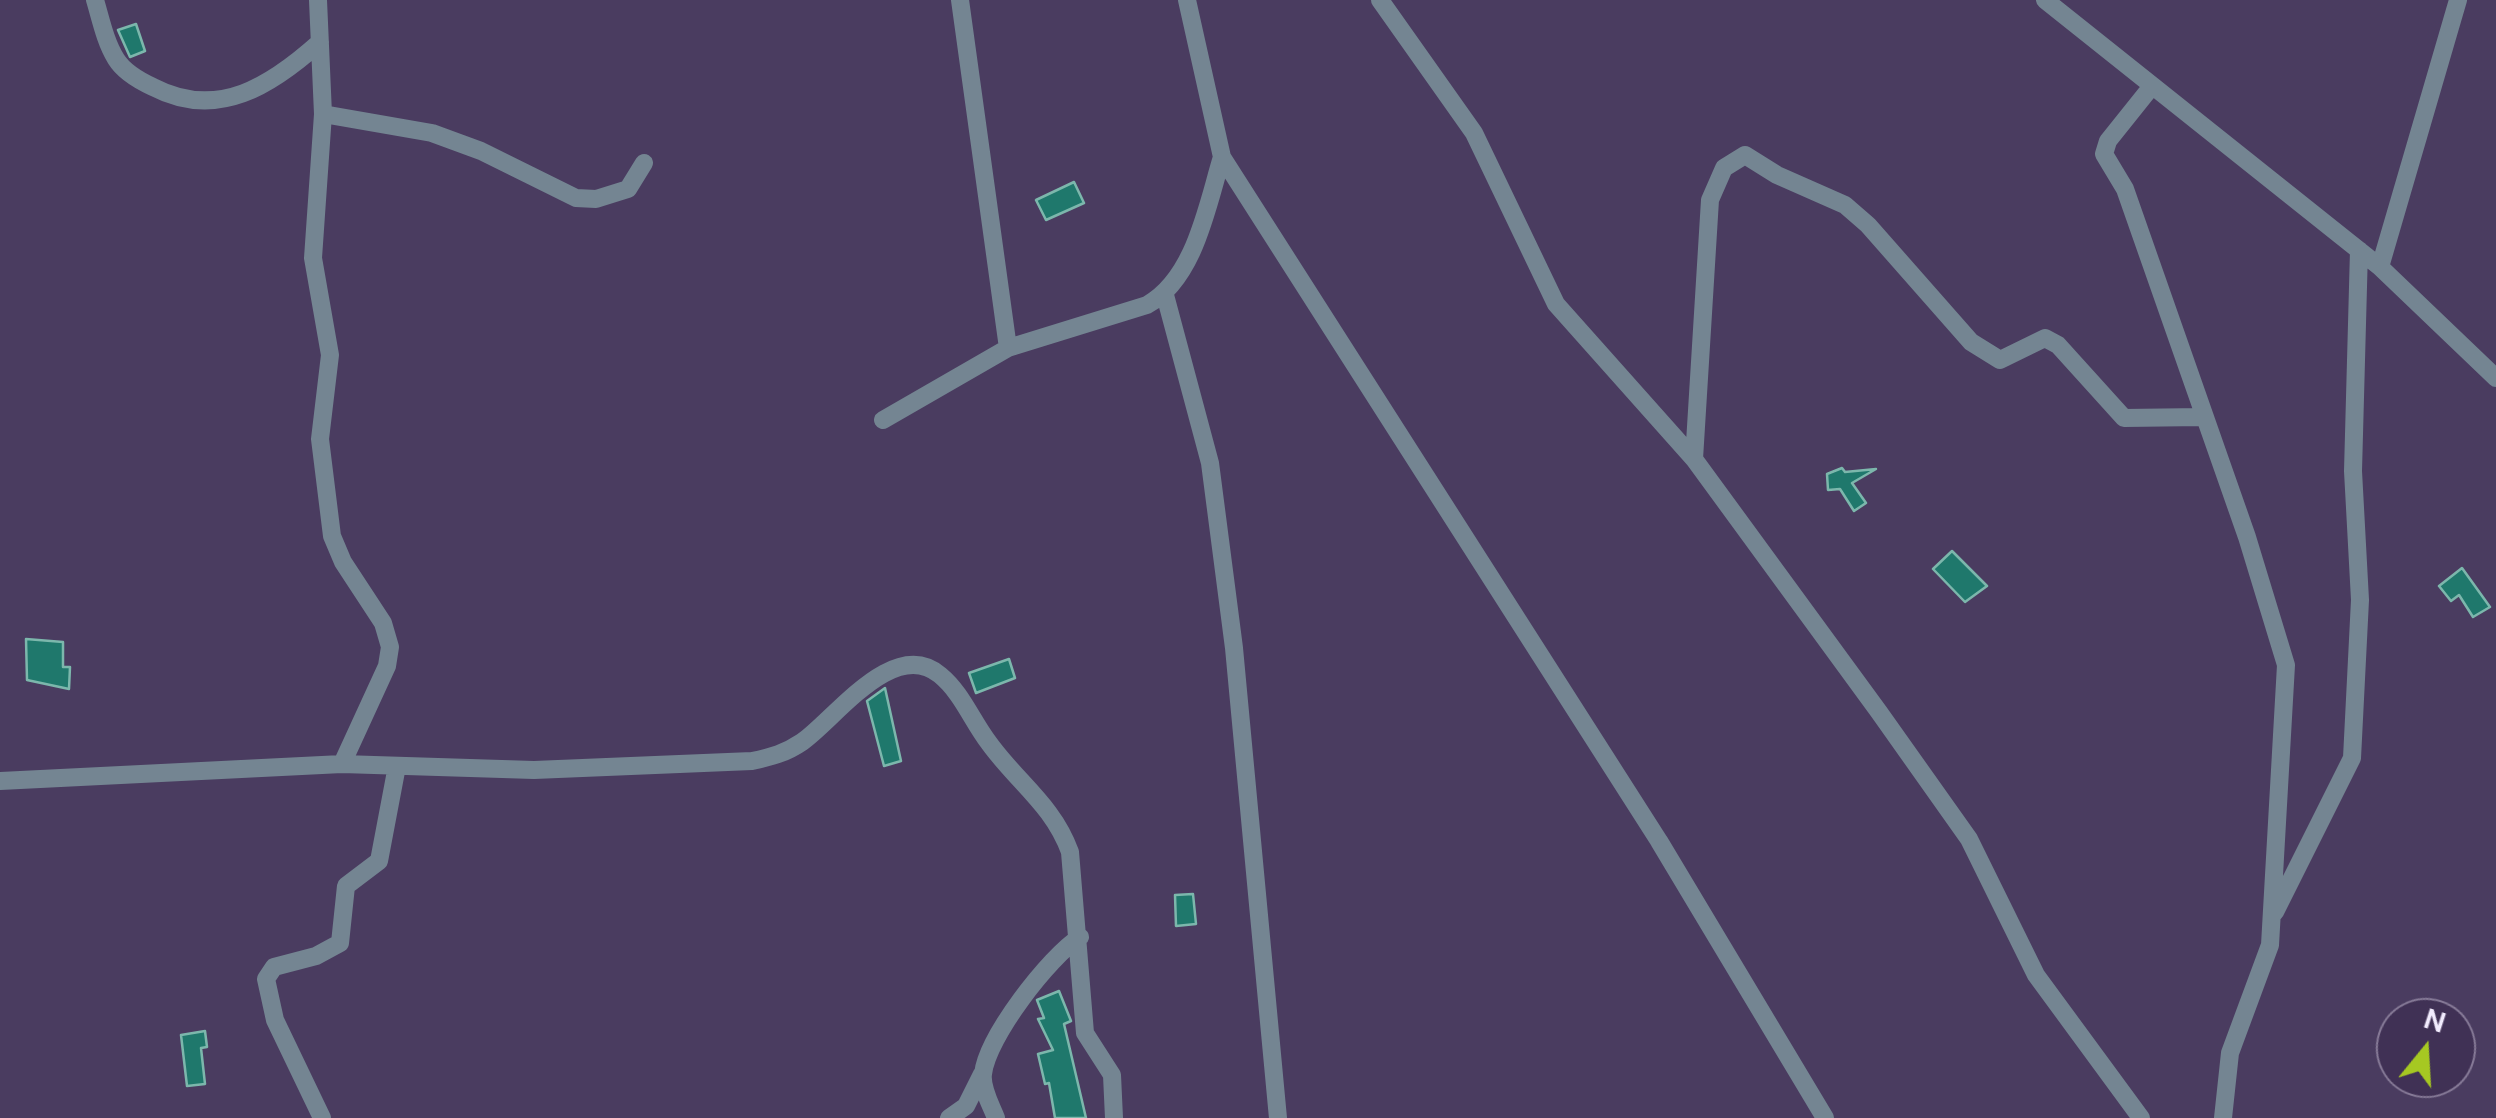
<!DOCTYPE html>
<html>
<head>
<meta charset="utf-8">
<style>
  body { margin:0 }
  #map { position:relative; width:2496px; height:1118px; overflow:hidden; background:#4a3c60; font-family:"DM Sans",sans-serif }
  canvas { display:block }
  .north { position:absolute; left:2376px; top:998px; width:100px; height:100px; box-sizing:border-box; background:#403155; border:2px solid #877b98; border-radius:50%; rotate:18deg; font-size:28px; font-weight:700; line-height:40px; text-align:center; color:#f1ebfd }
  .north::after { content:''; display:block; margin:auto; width:35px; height:45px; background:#a6c822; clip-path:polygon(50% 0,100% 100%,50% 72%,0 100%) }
</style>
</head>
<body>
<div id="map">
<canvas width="2496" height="1118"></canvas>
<div class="north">N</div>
</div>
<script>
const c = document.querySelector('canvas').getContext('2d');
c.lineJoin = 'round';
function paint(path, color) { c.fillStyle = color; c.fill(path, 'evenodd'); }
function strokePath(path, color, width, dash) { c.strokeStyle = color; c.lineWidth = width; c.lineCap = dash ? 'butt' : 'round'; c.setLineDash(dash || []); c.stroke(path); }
const building = new Path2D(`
  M136 24 145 51 130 57 118 30Z
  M1074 182 1084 203 1046 220 1036 200Z
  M1842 468 1845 472 1876 469 1852 483 1866 503 1854 511 1840 489 1828 490 1827 474Z
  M1952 551 1987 586 1965 602 1933 569Z
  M2462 568 2490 607 2473 617 2459 595 2451 601 2439 586Z
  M26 639 63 642V667H70L69 689 27 680Z
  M1009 659 1015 678 976 693 969 673Z
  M885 688 901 761 884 766 867 701Z
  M1193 894 1196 924 1176 926 1175 895Z
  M1059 991 1071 1021 1064 1024 1086 1118H1055L1049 1083 1045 1084 1038 1054 1053 1050 1038 1019 1044 1018 1037 1000Z
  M205 1031 207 1047 201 1048 205 1084 187 1086 181 1035Z`);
paint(building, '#1f786c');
strokePath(building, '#7cb7ac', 2.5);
strokePath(new Path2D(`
  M95 0C101 20 105 41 116 59 124 72 140 81 153 87 218 121 272 85 320 42
  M318 0 323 114 313 258 330 355 320 439 332 536 343 562 383 623 390 647 387 666 342 764
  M960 0 1008 348
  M1187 0 1222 157 1659 841 1825 1118
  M1380 0 1474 133 1556 304 1694 459 1879 712 1969 839 2036 975 2141 1118
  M2045 0 2380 267 2496 378
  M2152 86 2108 141 2104 154 2125 189 2247 537 2286 665 2270 945 2230 1053 2223 1118
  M323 114 432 133 481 151 576 198 596 199 628 189 644 163
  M2380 267 2458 0
  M1165 295 1210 463 1234 648 1278 1118
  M883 420 1008 348 1147 305C1195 278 1207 206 1222 157
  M1694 459 1710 200 1724 168 1745 155 1777 175 1845 205 1868 225 1971 342 2000 360 2045 338 2058 345 2124 418 2202 417
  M0 781 342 764 534 770 752 761C771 757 786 753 802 742 835 719 894 636 940 675 962 693 972 721 989 743 1017 782 1053 805 1070 852L1085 1033 1112 1075 1114 1118
  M2275 912 2352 758 2360 600 2353 471 2359 250
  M322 1118 275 1020 266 979 274 967 316 956 340 943 346 886 379 861 397 766
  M949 1118 966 1106 982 1074
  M996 1118C991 1105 981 1088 983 1074 987 1037 1049 957 1080 937`), '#748592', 18);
</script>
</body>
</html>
